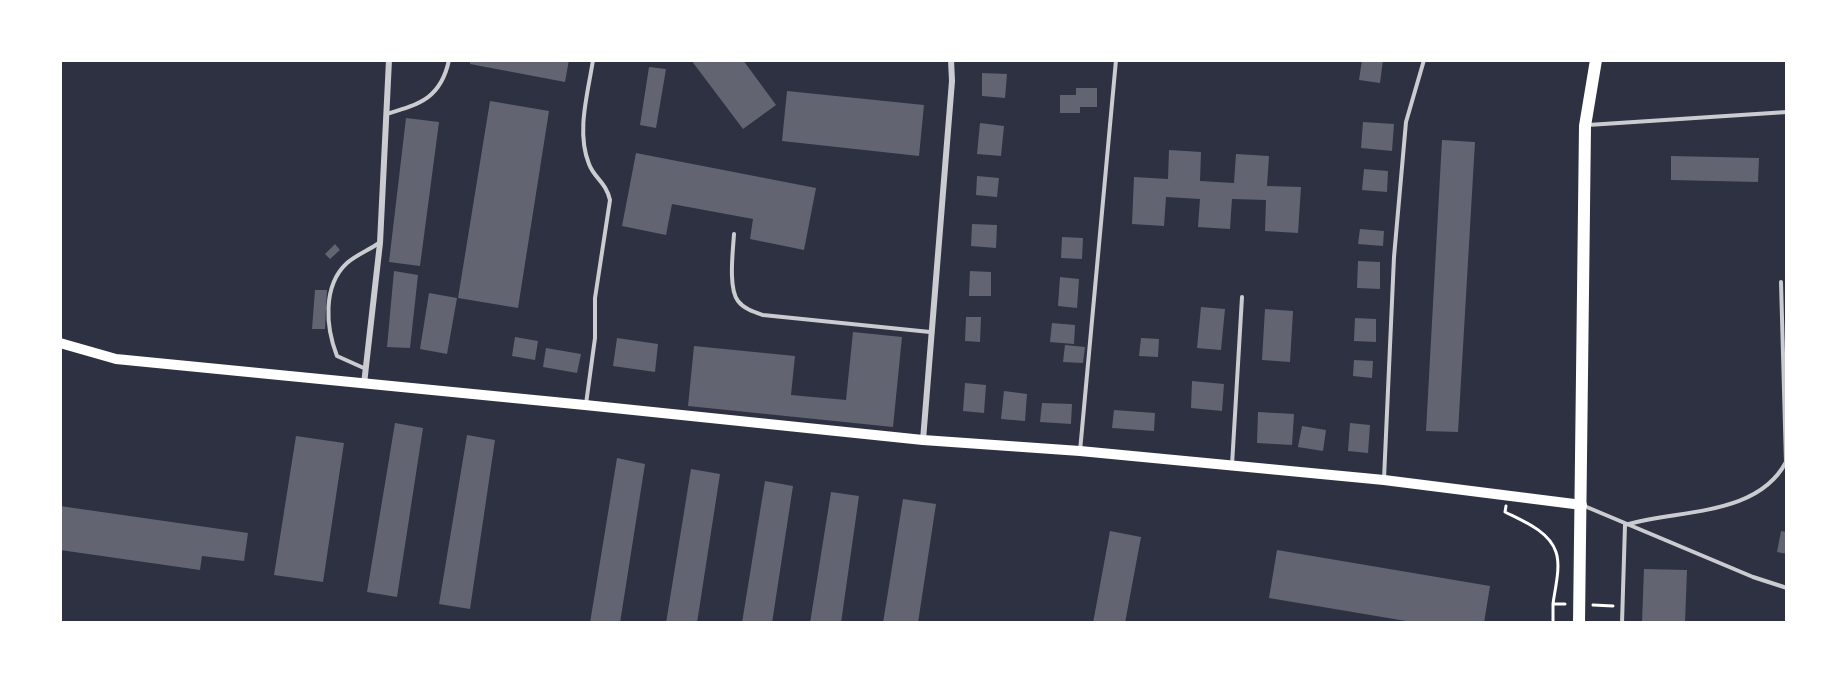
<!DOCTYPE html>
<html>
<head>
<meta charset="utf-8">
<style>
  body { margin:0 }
  #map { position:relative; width:1847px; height:683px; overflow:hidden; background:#2d3142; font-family:"Fira Sans Condensed",sans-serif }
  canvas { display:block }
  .frame { position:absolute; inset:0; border:62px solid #fff; pointer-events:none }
</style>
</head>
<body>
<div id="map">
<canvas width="1847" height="683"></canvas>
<div class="frame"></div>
</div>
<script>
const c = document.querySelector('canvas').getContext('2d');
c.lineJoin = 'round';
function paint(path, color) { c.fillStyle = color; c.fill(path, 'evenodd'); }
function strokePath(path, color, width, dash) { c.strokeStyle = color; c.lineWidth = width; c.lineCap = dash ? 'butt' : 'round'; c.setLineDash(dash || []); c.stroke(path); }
paint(new Path2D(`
  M470 60H569L565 82 470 64Z
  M691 60H743L776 105 743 129Z
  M1362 60H1383L1380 83 1359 80Z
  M649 67 666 69 656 128 640 125Z
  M982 73 1007 74 1005 98 982 96Z
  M1076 88H1097V107H1080V113H1060V95H1076Z
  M787 91 924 105 919 156 782 141Z
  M490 101 549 111 518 308 458 298Z
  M406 118 439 122 420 266 389 262Z
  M1363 122 1394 124 1392 151 1361 148Z
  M980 123 1004 126 1001 156 977 154Z
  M1442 140 1475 142 1458 432 1426 431Z
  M1169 150 1201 152 1200 181 1234 183 1236 154 1269 156 1267 186 1301 187 1298 233 1265 231 1266 200 1232 199 1230 229 1198 227 1200 199 1166 197 1164 226 1132 224 1134 177 1168 179Z
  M636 153 816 188 804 250 750 239 753 219 672 204 666 235 622 226Z
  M1671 156 1759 158 1758 182 1671 180Z
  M1364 169 1388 171 1387 192 1362 190Z
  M977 176 999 178 997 197 976 195Z
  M972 224 997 225 996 248 971 246Z
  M1360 229 1384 231 1383 246 1358 244Z
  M1062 237 1083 238 1082 259 1061 258Z
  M335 244 340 250 330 259 325 254Z
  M1358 261 1380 262V289L1357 288Z
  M394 271 418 275 410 348 387 347Z
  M970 271 991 272V296H969Z
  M1060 277 1079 279 1077 308 1058 306Z
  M315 290H327L325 329H312Z
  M429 293 457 298 447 354 420 349Z
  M1201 307 1225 309 1221 350 1197 348Z
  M1265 309 1293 311 1290 362 1262 360Z
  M966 317H981L980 342 965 341Z
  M1355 318 1376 319V342L1354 341Z
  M1052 323 1075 325 1074 344 1050 342Z
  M853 332 902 337 893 427 688 406 694 346 795 356 791 395 846 400Z
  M515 337 538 341 535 360 512 356Z
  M617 338 658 344 655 372 613 366Z
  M1141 338 1159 339 1158 357 1139 356Z
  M1065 345 1085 347 1083 363 1063 362Z
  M546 348 581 354 577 373 543 367Z
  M1354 360 1373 361 1372 378 1353 376Z
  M1192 381 1224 384 1222 411 1191 408Z
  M965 383 986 385 984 413 963 411Z
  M1004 391 1027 394 1025 421 1001 419Z
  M1042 403 1072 404 1071 424 1040 422Z
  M1114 410 1155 413 1154 431 1112 428Z
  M1258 412 1294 414 1292 445 1257 443Z
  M395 423 423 428 397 597 367 592Z
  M1350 423 1370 425 1368 453 1348 451Z
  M1302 426 1326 430 1323 451 1298 447Z
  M467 435 495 440 470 609 439 604Z
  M296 436 344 443 323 582 274 575Z
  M617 458 645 464 620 623H590Z
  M691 469 720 474 697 623H666Z
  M765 481 793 486 772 623H742Z
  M831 492 859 496 841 623H810Z
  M903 499 936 504 918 623H883Z
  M60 506 248 533 244 561 202 556 200 570 60 550Z
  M1110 531 1141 537 1125 623H1093Z
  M1781 531 1787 532V554L1777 552Z
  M1277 550 1490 586 1484 623H1418L1269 598Z
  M1644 569 1687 570 1685 623H1642Z`), '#626471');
strokePath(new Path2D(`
  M1506 506 1505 512C1523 521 1549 531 1556 552 1561 567 1555 588 1553 604
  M1593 605 1613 606
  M1553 623V604H1565`), '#fff', 3);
strokePath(new Path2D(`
  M387 114C420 104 441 98 449 60
  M1588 125 1787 112
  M734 234C733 251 728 288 738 301 744 309 754 312 763 315L930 332
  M366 369 337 356C326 328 322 286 347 263 356 255 369 250 379 243
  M586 404 595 338V298L610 200C606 182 594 178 589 164 576 132 588 93 593 60
  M1080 451 1116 60
  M1232 465 1242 297
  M1384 479 1394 257 1406 122 1424 60
  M1582 505 1753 577 1787 588
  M1622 623 1625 525C1678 509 1757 517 1786 462L1781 282`), '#caccd0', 4);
strokePath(new Path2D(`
  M364 384 380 243 389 60
  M923 440 952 81 951 60`), '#caccd0', 6);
strokePath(new Path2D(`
  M60 343 116 359 585 405 923 440 1080 451 1384 480 1582 505`), '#fff', 10);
strokePath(new Path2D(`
  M1579 623 1585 126 1596 60`), '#fff', 12);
</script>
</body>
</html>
